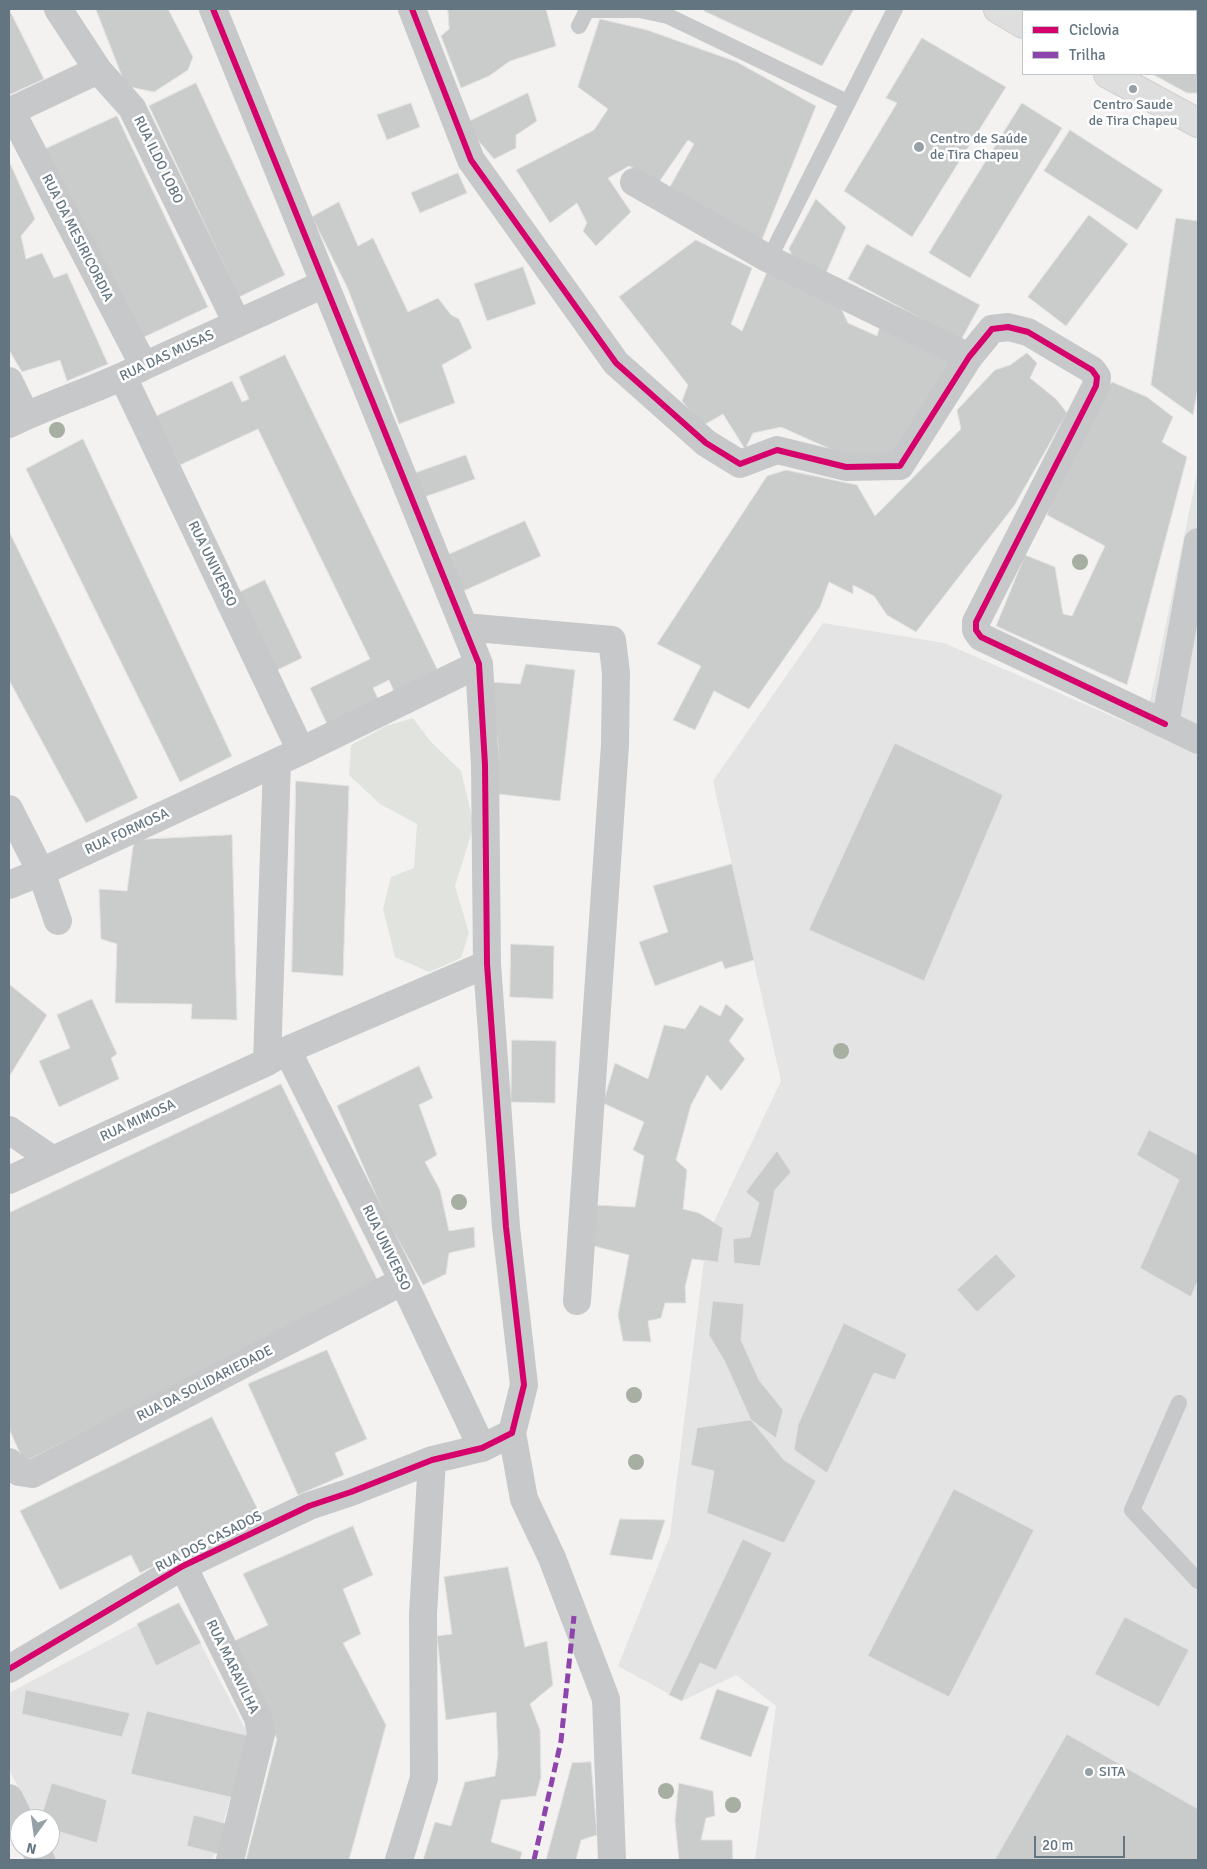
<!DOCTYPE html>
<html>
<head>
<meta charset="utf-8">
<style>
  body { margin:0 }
  #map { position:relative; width:1207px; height:1869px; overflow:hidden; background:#f3f2f0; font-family:Signika,sans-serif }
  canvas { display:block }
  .frame { position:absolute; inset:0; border:10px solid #637580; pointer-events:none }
  .legend { position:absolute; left:1022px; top:10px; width:175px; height:65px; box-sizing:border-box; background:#fff; border:1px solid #c1c8cc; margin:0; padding:6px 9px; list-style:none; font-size:15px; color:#637580 }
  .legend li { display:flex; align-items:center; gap:10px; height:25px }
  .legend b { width:25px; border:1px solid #c1c8cc }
  .north { position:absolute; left:10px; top:1809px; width:50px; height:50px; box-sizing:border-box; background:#fff; border:1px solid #c1c8cc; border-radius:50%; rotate:194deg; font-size:14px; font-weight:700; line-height:20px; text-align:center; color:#637580 }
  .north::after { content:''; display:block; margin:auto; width:18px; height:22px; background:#95a1a7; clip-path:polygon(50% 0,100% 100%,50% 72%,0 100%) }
  .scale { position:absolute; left:1034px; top:1836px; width:91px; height:22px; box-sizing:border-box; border:2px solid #637580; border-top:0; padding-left:6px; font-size:15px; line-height:18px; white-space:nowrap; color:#637580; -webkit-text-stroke:4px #fff; paint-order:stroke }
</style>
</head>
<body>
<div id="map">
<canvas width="1207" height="1869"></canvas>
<div class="frame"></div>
<ul class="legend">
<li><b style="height:6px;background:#d6006c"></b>Ciclovia</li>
<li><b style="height:6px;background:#8e44ad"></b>Trilha</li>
</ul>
<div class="north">N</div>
<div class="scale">20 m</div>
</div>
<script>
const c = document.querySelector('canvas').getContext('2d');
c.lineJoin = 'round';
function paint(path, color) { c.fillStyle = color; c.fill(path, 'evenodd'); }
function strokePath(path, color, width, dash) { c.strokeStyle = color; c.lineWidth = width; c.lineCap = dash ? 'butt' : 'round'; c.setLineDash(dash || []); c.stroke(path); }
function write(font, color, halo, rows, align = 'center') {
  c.font = font + ' Signika,sans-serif'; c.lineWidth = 5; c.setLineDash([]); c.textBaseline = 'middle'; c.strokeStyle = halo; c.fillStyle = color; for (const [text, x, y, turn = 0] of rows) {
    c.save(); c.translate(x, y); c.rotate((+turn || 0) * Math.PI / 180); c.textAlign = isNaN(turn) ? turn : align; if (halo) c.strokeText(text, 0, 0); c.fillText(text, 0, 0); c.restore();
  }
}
paint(new Path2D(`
  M1198 469V1860H755L776 1706 736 1675 682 1701 618 1666 670 1536 707 1236 781 1081 713 781 823 623 944 643 1144 730Z
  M179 1603 249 1736 212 1860H55L50 1849V1819H34L9 1769V1693Z`), '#e3e4e3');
paint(new Path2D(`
  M413 718 430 741 461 771 474 825 455 886 469 933 461 958 429 972 395 957 383 909 391 877 414 868 417 824 380 804 349 775 351 745 386 726Z`), '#e1e4de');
const building = new Path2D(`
  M9 9 44 79 9 95Z
  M96 9H168L193 57 188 70 154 92 126 86Z
  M448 9H546L556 46 510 61 489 76 461 88 441 36 449 29Z
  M705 9H854L822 66 704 11Z
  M1065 9H1167L1165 11H1064Z
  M600 19 647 30 737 62 816 106 761 242 667 192 694 144 688 140 659 182 629 166 608 178 631 212 596 246 583 231 587 223 577 203 550 223 516 170 594 130 608 109 578 87Z
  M1196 21 1198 22V93H1187L1152 74H1196Z
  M922 38 1006 87 912 237 844 191 897 103 886 98Z
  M196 83 285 275 239 297 149 106Z
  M528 93 537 121 516 135V148L494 159 476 138 470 121Z
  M411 103 420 127 387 140 377 115Z
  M1022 103 1062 128 970 278 929 253Z
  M117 116 208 307 140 339 43 150Z
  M1070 130 1163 190 1137 230 1044 171Z
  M9 161 35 219 21 236 26 259 42 253 54 278 67 273 108 364 67 381 60 360 22 372 9 350Z
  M458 173 467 193 420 213 411 193Z
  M816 199 846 227 826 273 793 258 789 249Z
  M339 202 358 246 373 238 408 312 438 298 451 315 459 319 472 348 442 365 455 403 399 424 348 289 312 217Z
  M1089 215 1128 244 1066 326 1028 297Z
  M1176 218 1198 221V387L1193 415 1151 385Z
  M696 240 752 268 731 324 742 331 767 272 840 306 848 323 877 336 880 326 951 363 913 430 888 457H848L781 427 753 433 745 449 723 414 702 426 682 401 688 385 619 297Z
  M867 244 980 305 961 340 848 279Z
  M523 267 536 304 487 321 474 284Z
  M1027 353 1037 363 1030 378 1056 399 1067 413 1014 506 916 632 887 615 874 596 853 585V594L829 582 820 607 749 709 714 691 695 730 673 720 701 666 657 644 767 476 786 470 857 485 875 516 961 429 957 410 995 370 1010 365Z
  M285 355 441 677 397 698 389 680 373 688 379 701 328 726 310 688 370 659 258 429 180 465 156 416 232 381 242 402 249 399 239 377Z
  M1112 382 1147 397 1173 417 1162 442 1187 457 1127 685 996 626 1025 555 1055 567 1063 614 1072 616 1105 546 1047 515 1058 475Z
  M83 439 232 756 180 782 26 469Z
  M466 455 475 479 419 499 410 475Z
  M525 521 541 556 459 593 443 557Z
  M9 531 138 798 86 823 9 680Z
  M265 580 302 658 273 672 236 594Z
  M526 664 575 670 560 801 498 794V744L490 682 520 684Z
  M895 743 1003 795 924 981 809 930Z
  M296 781 349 786 343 976 292 972Z
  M232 835 237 1020 191 1019 192 1004 115 1003 117 944 101 939 99 889 127 891 134 840Z
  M732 864 754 960 725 969 722 961 655 986 639 942 668 932 653 886Z
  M511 944 554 946 553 999 510 997Z
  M9 984 47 1015 9 1077Z
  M92 999 117 1054 111 1058 119 1079 59 1107 39 1061 70 1048 57 1015Z
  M726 1004 744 1019 729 1041 745 1059 721 1091 707 1075 691 1105 676 1160 687 1170 683 1209 699 1213 723 1228 718 1262 692 1259 685 1287 686 1303H665L661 1318 648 1321 651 1342 623 1341 618 1315 629 1255 590 1245 594 1205 635 1207 644 1156 633 1150 644 1122 603 1103 615 1063 648 1079 664 1025 685 1029 700 1005 720 1016Z
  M512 1040 556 1041 555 1103 511 1102Z
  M419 1066 433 1098 419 1105 437 1155 425 1162 440 1190 449 1231 474 1227 475 1247 449 1253 446 1274 423 1285 385 1216 337 1106Z
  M281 1084 379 1283 24 1462 9 1429V1213Z
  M1149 1130 1198 1155V1280L1191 1297 1140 1268 1179 1180 1137 1155Z
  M777 1151 791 1172 775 1190 760 1266 734 1263 733 1239 750 1237 759 1203 746 1192Z
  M996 1254 1016 1276 977 1312 957 1290Z
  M713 1301 744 1304 741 1340 759 1380 783 1410 776 1438 751 1420 725 1362 709 1335Z
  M844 1323 907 1354 895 1380 874 1373 827 1473 794 1450 798 1425Z
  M327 1350 367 1439 335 1453 344 1475 298 1495 248 1384Z
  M212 1417 260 1514 140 1573 131 1555 60 1590 20 1511Z
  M751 1420 784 1460 816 1481 784 1543 707 1513 714 1471 691 1465 697 1428Z
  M954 1489 1034 1530 949 1697 868 1656Z
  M620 1519 665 1520 652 1560 610 1555Z
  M353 1526 373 1575 343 1589 361 1634 343 1643 386 1725 349 1860H246L277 1739 232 1642 268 1625 243 1574Z
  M743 1539 772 1553 716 1670 700 1663 682 1701 669 1695Z
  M508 1567 525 1647 547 1641 553 1685 530 1704 540 1730 541 1777 536 1796 501 1800 491 1842 522 1852 520 1860H423L435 1822 451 1826 465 1782 495 1776 498 1755 496 1712 446 1720 437 1636 452 1634 444 1577Z
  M179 1603 201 1643 156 1666 137 1624Z
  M1125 1617 1189 1650 1159 1707 1095 1674Z
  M717 1689 769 1707 751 1757 700 1739Z
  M26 1690 130 1713 122 1737 22 1714Z
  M147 1711 249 1736 234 1798 131 1774Z
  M1067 1734 1198 1809V1860H995Z
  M591 1762 597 1835 581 1840 576 1860H546L572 1763Z
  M52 1783 107 1800 97 1843 50 1829V1819H41Z
  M679 1783 713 1791 715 1816 706 1818 701 1840H732L733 1860H679L675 1821Z
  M194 1815 228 1824 218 1854 187 1846Z`);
paint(building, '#cacbcb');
strokePath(building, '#e2e2e0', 1);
const primary = new Path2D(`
  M998 9 1023 24
  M1108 74 1198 123`);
strokePath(primary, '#cfcfcf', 30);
strokePath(new Path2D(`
  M579 26 587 10H639L668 16 847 102
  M769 259 895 9
  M1179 1403 1132 1510 1198 1581`), '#c7c8c9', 16);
strokePath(new Path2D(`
  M58 9 98 70 132 108 237 323
  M412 9 471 160 616 363 706 443 740 464 777 450 846 467 900 466 969 357 992 329 1008 327 1028 332 1092 370 1097 377 1096 386 976 622V630L981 637 1165 724
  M1042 11 1044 9
  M11 111 144 366
  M9 112 98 70
  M634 182 769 259 969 357
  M123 377 301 751
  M9 381 26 416
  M9 424C53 402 100 389 144 366L324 284
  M1198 542 1165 724 1198 740
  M464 627 612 640 616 673 615 745 577 1301
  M9 809 41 872 58 921
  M9 885 41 872 301 751 479 664
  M287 1050 403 1281 482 1448
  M267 1062 277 762
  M9 1130 53 1160
  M9 1180 267 1062 287 1050 487 964
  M512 1433 524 1499 552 1558 606 1699 612 1860
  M9 1462 19 1472 32 1474 403 1281
  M183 1566 258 1718 261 1734 230 1860
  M9 1669 183 1566 309 1506 351 1492 432 1460 482 1448 512 1433 524 1385 506 1227 487 964 485 765 479 664 213 9
  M9 1798 20 1820
  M35 1849 41 1860
  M399 1860 424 1778 423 1614 432 1460`), '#c7c8c9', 28);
strokePath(primary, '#dddedd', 28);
strokePath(new Path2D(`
  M534 1860 561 1741 574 1616`), '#8e44ad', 5, [10, 5]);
strokePath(new Path2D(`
  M412 9 471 160 616 363 706 443 740 464 777 450 846 467 900 466 969 357 992 329 1008 327 1028 332 1092 370 1097 377 1096 386 976 622V630L981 637 1165 724
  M9 1669 183 1566 309 1506 351 1492 432 1460 482 1448 512 1433 524 1385 506 1227 487 964 485 765 479 664 213 9`), '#d6006c', 6);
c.fillStyle = '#a7aea2';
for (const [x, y] of [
  [57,430],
  [1080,562],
  [841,1051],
  [459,1202],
  [634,1395],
  [636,1462],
  [666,1791],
  [733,1805]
]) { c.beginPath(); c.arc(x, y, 8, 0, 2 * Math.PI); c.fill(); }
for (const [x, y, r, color] of [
  [1133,89,5,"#95a1a7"],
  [919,147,6,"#95a1a7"],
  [1089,1772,5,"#95a1a7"]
]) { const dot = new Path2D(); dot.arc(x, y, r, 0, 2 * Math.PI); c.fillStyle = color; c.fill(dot); strokePath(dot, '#fff', 2); }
write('14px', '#637580', '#fff', [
  ["Centro Saude",1133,105,"center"],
  ["de Tira Chapeu",1133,121,"center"],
  ["Centro de Saúde",930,139],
  ["de Tira Chapeu",930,155],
  ["SITA",1099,1772]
], 'left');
write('14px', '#637580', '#fff', [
  ["RUA ILDO LOBO",158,160,64],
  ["RUA DA MESIRICORDIA",77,238,63],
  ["RUA DAS MUSAS",167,356,-25],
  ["RUA UNIVERSO",212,564,64],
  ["RUA FORMOSA",127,832,-25],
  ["RUA MIMOSA",138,1121,-25],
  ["RUA UNIVERSO",386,1248,64],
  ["RUA DA SOLIDARIEDADE",205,1384,-27],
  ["RUA DOS CASADOS",209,1542,-27],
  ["RUA MARAVILHA",232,1667,64]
]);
</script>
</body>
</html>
